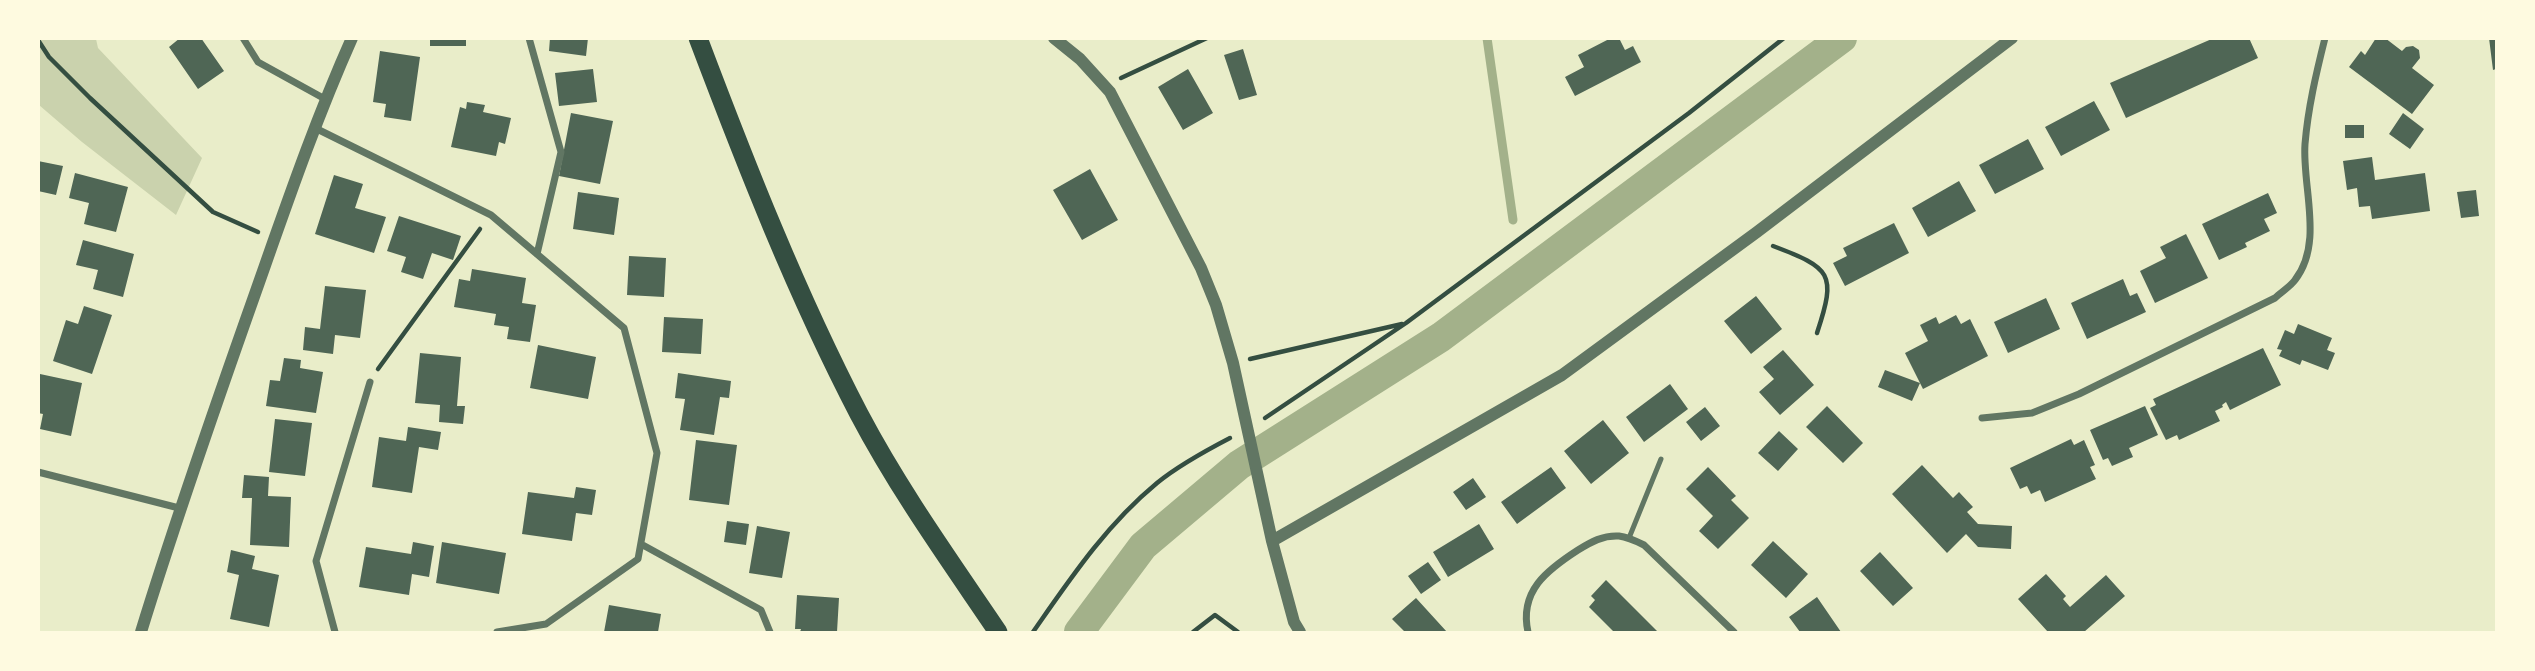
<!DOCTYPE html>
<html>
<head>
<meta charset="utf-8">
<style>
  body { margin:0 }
  #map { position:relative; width:2535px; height:671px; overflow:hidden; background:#e9edc9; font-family:"Noto Sans",sans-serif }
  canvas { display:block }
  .frame { position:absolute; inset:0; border:40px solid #fefae0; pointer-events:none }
</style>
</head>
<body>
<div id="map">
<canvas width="2535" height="671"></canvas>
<div class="frame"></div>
</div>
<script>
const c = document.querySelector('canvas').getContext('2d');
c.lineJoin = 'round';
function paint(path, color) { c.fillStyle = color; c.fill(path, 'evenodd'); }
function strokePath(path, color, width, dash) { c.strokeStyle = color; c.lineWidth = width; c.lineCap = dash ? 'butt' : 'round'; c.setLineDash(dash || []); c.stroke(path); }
paint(new Path2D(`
  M39 39H96L98 48 202 158 176 215 82 142 39 105Z`), '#cad2ad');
strokePath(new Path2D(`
  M1487 38 1513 220`), '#a3b18a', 9);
strokePath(new Path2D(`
  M1079 632 1143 546 1239 465 1441 337 1842 38`), '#a3b18a', 30);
paint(new Path2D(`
  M180 38H201L224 71 198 89 169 47Z
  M430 38H466V46H430Z
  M550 38H588L586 56 549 51Z
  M1611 38H1619L1625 50 1633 46 1641 62 1575 96 1565 77 1584 67 1578 55Z
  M2214 38H2249L2258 58 2126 118 2110 83Z
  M2376 38H2385L2402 51 2406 47 2413 46 2419 50 2420 58 2412 68 2434 85 2412 114 2349 67 2361 51 2365 55Z
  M2489 38H2496V69L2493 70Z
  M1243 49 1257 95 1239 100 1224 55Z
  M380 51 420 57 411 121 384 117 386 104 373 102Z
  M593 69 597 102 559 106 555 73Z
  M1188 69 1213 113 1183 130 1158 87Z
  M2094 101 2110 130 2061 156 2045 127Z
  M467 102 485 105 483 112 511 118 505 144 499 142 496 156 451 147 460 107 466 109Z
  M571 113 613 121 600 184 559 176Z
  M2403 113 2424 129 2410 149 2389 134Z
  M2345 125H2364V138H2345Z
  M2028 139 2044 169 1995 194 1979 165Z
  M2372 157 2375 180 2425 173 2430 211 2372 219 2370 206 2359 207 2357 188 2347 190 2343 161Z
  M38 161 63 166 56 195 38 191Z
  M1090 169 1118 220 1082 240 1053 190Z
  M75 173 128 187 116 232 84 224 89 203 69 198Z
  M334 175 363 184 355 208 386 217 374 253 315 234Z
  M1959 181 1976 211 1928 237 1912 208Z
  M2476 190 2479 216 2461 218 2457 192Z
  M578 192 619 198 614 235 573 229Z
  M2268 193 2277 213 2264 219 2270 231 2245 243 2247 247 2219 260 2202 224Z
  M399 216 461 236 453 260 432 253 423 279 401 272 406 257 387 251Z
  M1894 223 1909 253 1845 286 1833 263 1847 256 1843 248Z
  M2186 234 2208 278 2155 303 2140 271 2166 258 2160 247Z
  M83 240 134 254 123 297 93 289 98 270 76 265Z
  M629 256 666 258 664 297 627 295Z
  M472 269 526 278 522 303 536 305 530 342 507 339 509 327 494 325 496 314 454 307 459 279 470 281Z
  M2123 279 2130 296 2137 293 2146 312 2087 339 2071 303Z
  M325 286 366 290 360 338 335 335 333 354 303 350 305 327 320 329Z
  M1756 296 1782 329 1751 354 1724 321Z
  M2046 298 2060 329 2008 353 1994 322Z
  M84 306 112 315 92 374 53 361 66 320 78 324Z
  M1956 315 1961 324 1970 319 1988 356 1923 389 1905 353 1928 341 1920 325 1936 317 1939 324Z
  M664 317 703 319 701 354 662 352Z
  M2298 324 2332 338 2327 350 2335 353 2328 370 2302 360 2300 365 2279 356 2282 350 2277 349 2285 330 2294 334Z
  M538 345 596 357 588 399 530 388Z
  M2263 348 2281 385 2230 410 2226 402 2222 405 2223 407 2215 411 2220 421 2179 440 2177 435 2166 440 2150 408 2156 405 2153 399Z
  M1783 350 1814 385 1780 415 1759 392 1774 379 1763 367Z
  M420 353 461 357 457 406H465L463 424 439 422 440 405 415 403Z
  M284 358 301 360 300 368 323 372 316 413 266 406 270 380 280 381Z
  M1885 370 1920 383 1912 401 1878 387Z
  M678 373 731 381 729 398 720 397 714 435 680 430 685 399 675 398Z
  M40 374 82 383 71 436 40 429 43 414 38 413Z
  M1670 384 1688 409 1644 442 1626 417Z
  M1827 406 1863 443 1843 463 1806 427Z
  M2145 406 2158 435 2129 448 2133 457 2112 466 2108 458 2103 460 2090 430Z
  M1705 407 1720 426 1701 441 1686 422Z
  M275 419 312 423 305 476 269 472Z
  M1603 420 1629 453 1591 484 1564 451Z
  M408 427 441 432 438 450 419 447 412 493 372 487 379 437 406 441Z
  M1779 431 1798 449 1778 471 1758 453Z
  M2071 439 2074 445 2084 440 2095 465 2090 467 2096 479 2045 502 2040 490 2031 494 2027 486 2020 489 2010 468Z
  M696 440 737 445 729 505 689 500Z
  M1922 465 1953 498 1959 492 1973 507 1967 512 1978 524 2012 526 2011 549 1978 547 1966 534 1947 553 1892 494Z
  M1551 467 1566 488 1517 524 1501 502Z
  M1708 467 1736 496 1731 500 1749 518 1718 549 1699 531 1713 516 1686 489Z
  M244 475 269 477 268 496 291 497 289 547 250 545 252 498H242Z
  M1473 478 1486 497 1466 510 1453 492Z
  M576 487 596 490 592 515 576 513 572 541 522 534 528 492 574 498Z
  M727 521 749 524 746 545 724 542Z
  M1479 524 1494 549 1448 577 1433 552Z
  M757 526 790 532 782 578 749 573Z
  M1773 541 1808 574 1786 598 1751 565Z
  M413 542 434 546 429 577 412 574 409 595 359 587 366 547 411 554Z
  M442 542 506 553 499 594 436 583Z
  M231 550 255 556 252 569 279 575 269 627 230 619 239 575 227 572Z
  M1880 552 1913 588 1893 606 1860 571Z
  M1428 562 1441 580 1421 594 1408 576Z
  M2046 574 2066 596 2063 599 2070 607 2106 575 2125 596 2084 632H2048L2018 599Z
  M1606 580 1658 632H1614L1589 607 1595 600 1591 596Z
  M797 595 839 598 837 632H800L801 629H795Z
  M1817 597 1841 632H1800L1789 617Z
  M1416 598 1447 632H1405L1392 619Z
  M609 605 661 614 658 632H604Z`), '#4f6655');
strokePath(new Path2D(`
  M38 40 49 57 90 98 213 212 258 232
  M1121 78 1207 38
  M1773 246C1831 268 1837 273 1817 333
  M1250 359 1402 324
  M378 369 480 229
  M1265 418 1406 323 1689 113 1784 38
  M1033 632C1070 579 1106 525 1157 483 1179 465 1205 451 1230 438
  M1193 632 1215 615 1238 632`), '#344e41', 4.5);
strokePath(new Path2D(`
  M1629 538 1661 459`), '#617663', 5);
strokePath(new Path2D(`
  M243 38 258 62 325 99
  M529 38 561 152 537 254
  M315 128 491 215 624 328 657 453 638 559 546 624 497 632
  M1982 418 2032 413 2079 394 2275 298C2281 292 2290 287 2295 280 2324 243 2302 187 2305 144 2308 108 2316 74 2325 38
  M38 472 179 508
  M641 544 761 610 770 632
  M335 632 316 561 370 382
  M1528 632C1519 591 1547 570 1578 550 1591 542 1603 535 1619 536 1628 537 1636 541 1644 545L1734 632`), '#617663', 7);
strokePath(new Path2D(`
  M1054 38 1080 59 1110 92 1201 268 1216 305 1233 363 1272 541 1294 622 1300 632
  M1272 541 1562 375 1757 232 2012 38
  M141 632C176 518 216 404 256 291 286 206 315 121 352 38`), '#617663', 12);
strokePath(new Path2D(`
  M698 38C746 165 796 293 859 414 899 490 950 561 998 632`), '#344e41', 19);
</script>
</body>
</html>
